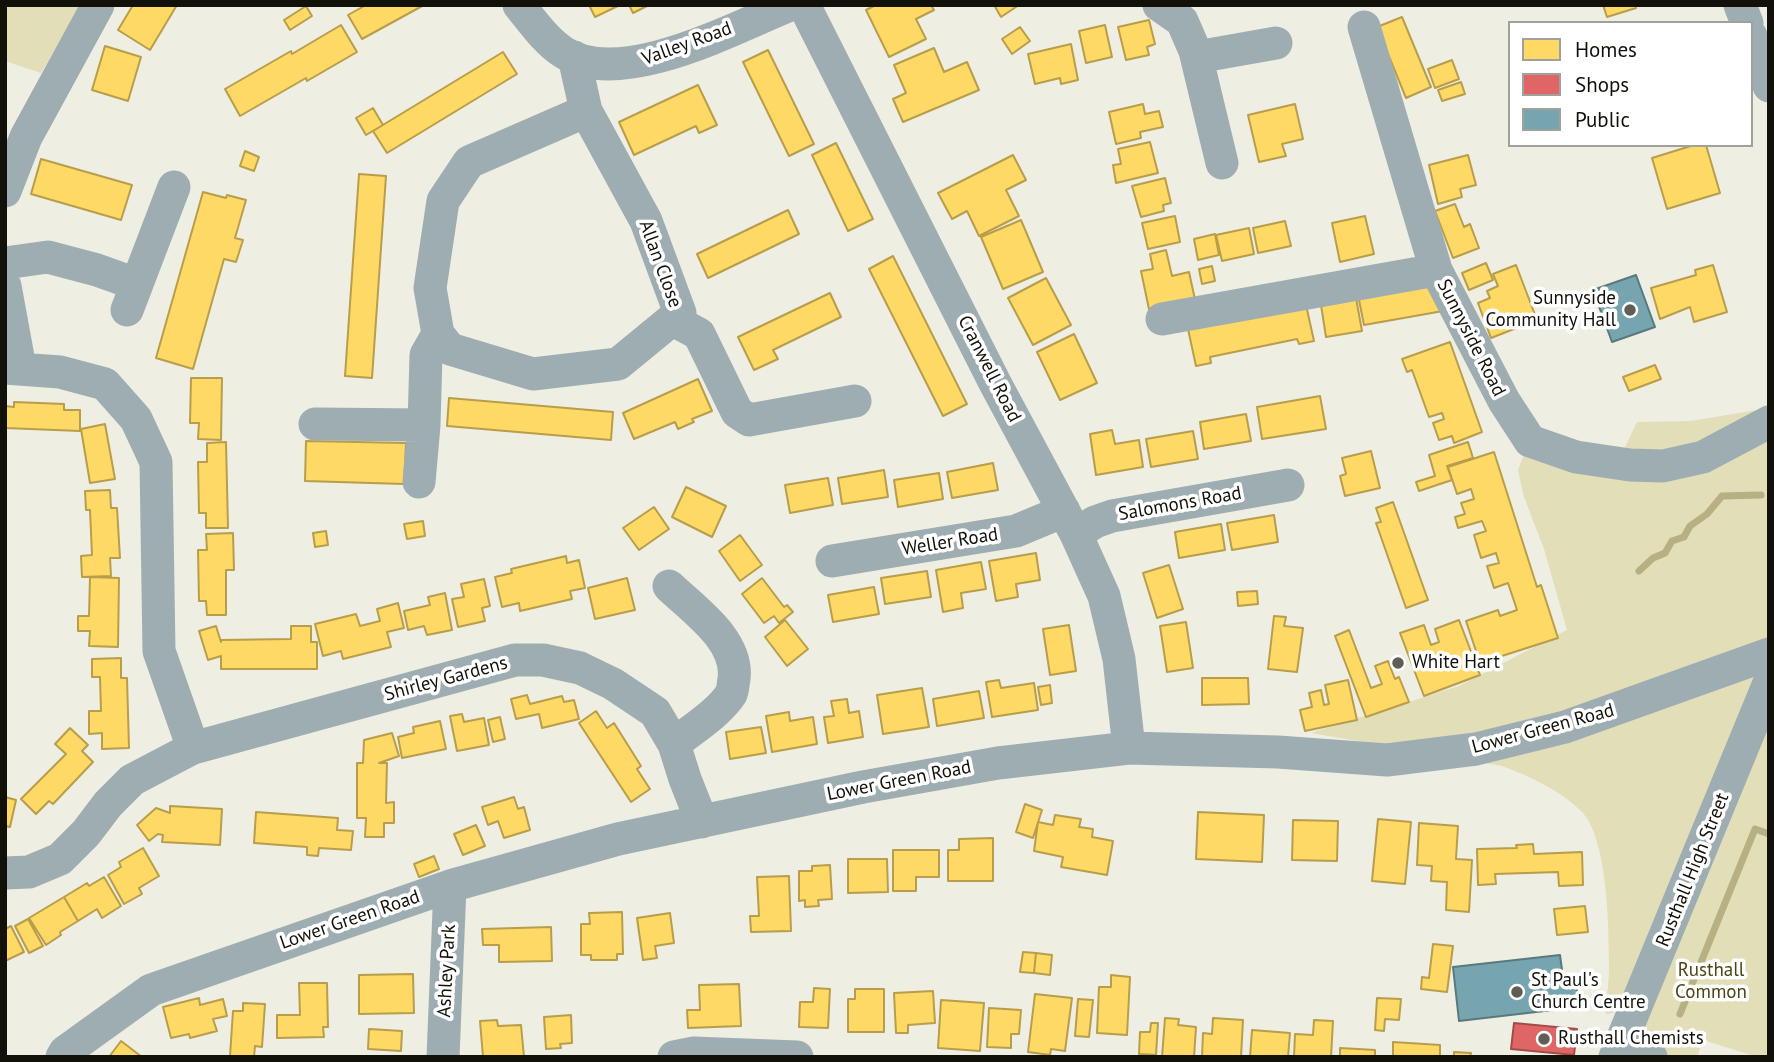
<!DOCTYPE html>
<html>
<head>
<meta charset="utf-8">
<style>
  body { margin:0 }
  #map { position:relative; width:1774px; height:1062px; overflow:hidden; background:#efeee2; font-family:"PT Sans",sans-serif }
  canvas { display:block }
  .frame { position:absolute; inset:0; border:7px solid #121109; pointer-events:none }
  .legend { position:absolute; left:1508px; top:21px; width:245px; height:126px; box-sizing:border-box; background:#fff; border:2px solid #a0a09d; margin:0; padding:9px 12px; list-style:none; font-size:21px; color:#121109 }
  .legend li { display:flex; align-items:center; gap:14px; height:35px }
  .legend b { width:35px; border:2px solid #a0a09d }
</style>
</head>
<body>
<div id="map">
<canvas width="1774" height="1062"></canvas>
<div class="frame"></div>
<ul class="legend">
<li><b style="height:19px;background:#ffd966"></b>Homes</li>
<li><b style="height:19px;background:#e06666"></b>Shops</li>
<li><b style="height:19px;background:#76a5af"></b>Public</li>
</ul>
</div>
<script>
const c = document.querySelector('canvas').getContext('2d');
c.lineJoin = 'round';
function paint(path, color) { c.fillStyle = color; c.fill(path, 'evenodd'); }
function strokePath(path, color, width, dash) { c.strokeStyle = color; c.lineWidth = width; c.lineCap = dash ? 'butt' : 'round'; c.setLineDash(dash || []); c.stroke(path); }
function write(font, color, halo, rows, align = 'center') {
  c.font = font + ' "PT Sans",sans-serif'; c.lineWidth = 7; c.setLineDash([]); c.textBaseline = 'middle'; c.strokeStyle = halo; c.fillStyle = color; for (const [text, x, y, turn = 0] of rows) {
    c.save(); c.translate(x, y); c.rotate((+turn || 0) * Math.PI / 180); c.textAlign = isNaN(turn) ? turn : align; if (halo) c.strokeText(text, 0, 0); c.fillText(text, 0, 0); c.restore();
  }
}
paint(new Path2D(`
  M5 5H81L41 73 5 61Z
  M1769 408V1057H1757L1703 1040 1697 1057H1650L1622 1046 1630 986 1613 1013 1606 1014C1606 996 1610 978 1609 960 1609 924 1607 836 1581 811 1560 790 1529 776 1502 766L1311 733 1459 686 1567 630 1544 549 1524 497 1518 470 1526 449 1619 460 1637 422 1691 421Z`), '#e2deb8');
const homes = new Path2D(`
  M133 5H177L150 50 118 30Z
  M366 5H424L362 39 348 15Z
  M589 5H620L595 17Z
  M629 5H649L633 13Z
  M876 5H931L934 10 916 19 926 39 889 57 866 10Z
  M994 5H1019L1001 17Z
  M1603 5H1635L1636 8 1607 17Z
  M306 6 312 16 290 30 284 20Z
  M1402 17 1431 87 1406 98 1377 27Z
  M1149 20 1155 44 1147 47 1149 55 1126 60 1118 27Z
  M341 25 357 52 307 81 306 78 240 116 225 89 291 51 292 54Z
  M1105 25 1112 57 1086 63 1079 31Z
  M1020 27 1030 41 1012 54 1002 39Z
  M1071 44 1078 80 1061 84 1060 78 1035 84 1028 54Z
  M105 46 141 57 128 101 92 90Z
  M934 48 944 72 967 62 979 90 903 122 893 99 906 93 894 65Z
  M768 50 814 144 789 156 743 62Z
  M503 52 517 74 387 153 373 131Z
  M1452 60 1459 79 1435 88 1428 69Z
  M1461 82 1465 94 1442 101 1438 90Z
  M698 85 717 125 699 133 696 126 634 155 619 122Z
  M1143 104 1145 114 1159 111 1163 127 1140 132 1141 138 1116 144 1109 112Z
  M1295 104 1303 139 1282 144 1286 156 1259 162 1248 115Z
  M373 108 383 125 366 135 356 118Z
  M1150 142 1158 173 1116 183 1113 165 1121 164 1118 149Z
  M836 143 873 219 848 231 812 155Z
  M1694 145H1706L1720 193 1667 209 1652 158Z
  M245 151 259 157 254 171 240 166Z
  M1013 155 1026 180 1006 190 1019 216 979 236 967 211 952 219 938 193Z
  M1468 155 1476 185 1460 189 1462 197 1438 204 1429 165Z
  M41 159 132 185 121 220 31 194Z
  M359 174 386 176 372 378 345 376Z
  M1165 178 1171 203 1163 205 1164 211 1141 217 1132 186Z
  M203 192 226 198 227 195 246 200 235 238 243 240 236 262 224 259 193 369 156 358Z
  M1455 204 1464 227 1470 224 1479 248 1453 258 1435 211Z
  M788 210 799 234 708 278 697 254Z
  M1175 216 1180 242 1148 249 1142 223Z
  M1365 216 1374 254 1340 262 1332 223Z
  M1021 220 1043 272 1003 289 981 237Z
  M1285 221 1291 246 1258 253 1253 228Z
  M1249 228 1254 254 1222 261 1216 235Z
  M1215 234 1219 255 1198 260 1194 239Z
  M1166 250 1172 276 1189 272 1196 304 1150 314 1141 271 1153 269 1150 254Z
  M893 256 967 404 943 416 869 269Z
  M1486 263 1493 280 1469 290 1462 273Z
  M1516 265 1537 320 1491 338 1478 303 1490 298 1487 291 1498 286 1493 274Z
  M1713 265 1727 312 1694 322 1690 307 1660 319 1651 288 1696 275 1695 270Z
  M1212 266 1215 281 1202 284 1199 269Z
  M1436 276 1443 311 1364 325 1357 290Z
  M1046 278 1071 325 1033 345 1008 298Z
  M830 293 841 317 773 350 778 359 754 370 738 337Z
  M1356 298 1362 331 1326 337 1321 305Z
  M1306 305 1314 341 1299 344 1297 339 1210 357 1211 363 1196 366 1188 329Z
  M1074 334 1097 383 1060 400 1037 352Z
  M1450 342 1482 432 1454 443 1452 436 1439 440 1433 423 1444 419 1442 413 1429 417 1412 370 1407 372 1402 359Z
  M1655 365 1661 379 1629 391 1623 377Z
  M191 378H222L221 440 198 439 199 423H190Z
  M698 379 712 411 692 419 694 422 678 429 675 422 634 439 623 413Z
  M1320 396 1326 429 1262 439 1257 407Z
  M449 398 613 412 611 440 447 426Z
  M14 402 64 404V410H80V431L5 428V406L14 407Z
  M1246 414 1251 441 1204 449 1200 422Z
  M105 424 115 479 90 483 81 429Z
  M1112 430 1115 444 1139 440 1143 467 1096 475 1090 434Z
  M1193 431 1198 459 1151 467 1146 439Z
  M306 441 406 443 404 484 305 481Z
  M226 442 228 528H206V513H199L198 462H207V443Z
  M1468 442 1473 458 1447 466 1452 480 1419 491 1416 482 1435 476 1429 455Z
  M1371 451 1380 488 1345 496 1340 476 1346 474 1342 458Z
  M1494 452 1537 587 1541 585 1558 638 1480 663 1466 621 1498 610 1500 616 1517 610 1508 583 1494 588 1487 566 1499 563 1496 553 1481 558 1474 535 1486 531 1482 521 1458 528 1455 517 1465 514 1461 503 1474 499 1471 489 1457 494 1448 467Z
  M993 463 998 490 952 498 947 472Z
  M884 470 888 497 842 504 838 478Z
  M939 473 943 499 898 507 894 480Z
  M828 478 833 505 790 513 785 485Z
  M686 487 726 506 712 537 672 517Z
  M110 490 111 508H117L120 558H110L111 576 82 577 81 556 92 555 90 510H86L85 491Z
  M1393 502 1428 600 1406 608 1376 523 1381 522 1376 508Z
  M654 507 669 529 639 550 623 528Z
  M1274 515 1278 542 1232 550 1227 523Z
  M423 521 425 536 407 539 404 524Z
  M1221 524 1225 550 1179 558 1175 532Z
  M326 531 328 545 315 547 313 533Z
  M233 533 234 570H226V615H207L206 601H199L198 550H207L206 534Z
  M740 535 762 565 740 581 719 551Z
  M1036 553 1040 580 1016 584 1018 597 996 601 989 561Z
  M566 556 567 563 579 560 585 588 570 591 572 599 520 611 519 603 502 607 495 577 512 573 511 569Z
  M981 562 986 589 961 593 963 608 943 612 936 570Z
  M1169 565 1183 609 1157 618 1143 573Z
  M927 571 931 597 885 604 881 578Z
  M90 577 119 578 118 647 89 646 90 631H78V616H89Z
  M627 578 635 610 595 619 588 588Z
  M762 578 784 607 787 605 793 612 779 623 774 616 764 623 742 594Z
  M484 579 490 606 482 608 485 621 458 627 452 599 464 597 461 584Z
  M874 587 879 614 833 622 828 595Z
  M1257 591 1258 604 1238 606 1237 592Z
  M445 593 452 630 427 635 424 626 408 630 404 611 430 605 428 597Z
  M398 603 404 628 387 632 391 647 343 659 341 651 323 656 315 624 356 614 360 626 380 621 377 609Z
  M1274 616 1286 617 1284 626 1303 628 1297 672 1268 669Z
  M785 620 808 649 787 666 765 637Z
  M1459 620 1480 675 1424 696 1400 633 1424 625 1431 645 1439 642 1435 629Z
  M1186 622 1193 668 1167 672 1160 626Z
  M1069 625 1076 671 1050 675 1043 629Z
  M216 626 221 642V640L291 639V626H311V642H317V669H221V656L208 660 199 631Z
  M1349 630 1371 688 1382 684 1375 666 1388 661 1395 679 1399 677 1409 702 1366 717 1335 636Z
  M121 658V678H127L129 748 102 749V733L89 734V711H101L100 677H92V659Z
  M1202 678H1248L1249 704 1202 705Z
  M999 680 1001 688 1034 683 1038 710 992 717 986 682Z
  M1348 680 1357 720 1305 731 1300 710 1312 707 1309 693 1321 690 1324 705 1329 704 1325 685Z
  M1050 685 1052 703 1041 705 1038 687Z
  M922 688 929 727 883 734 877 695Z
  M979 691 984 718 937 726 933 699Z
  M527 695 530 704 562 696 564 702 574 700 579 719 542 728 539 714 516 719 511 699Z
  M847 699 849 713 859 711 863 737 828 743 824 717 834 716 831 701Z
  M596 711 607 728 614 723 641 766 637 769 650 789 631 802 579 723Z
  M789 712 790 721 813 717 817 744 772 752 766 716Z
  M462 714 464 722 484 718 489 745 457 751 450 716Z
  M500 717 505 739 493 742 488 720Z
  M440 721 446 749 402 758 398 737 414 733 413 727Z
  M761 727 766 753 730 759 726 732Z
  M70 728 88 745 82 751 93 762 53 804 49 801 36 814 21 799 66 754 55 744Z
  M392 733 399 756 379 763H387L386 803 394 802V823H384V837H365L366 818H357V763H363L364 740Z
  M5 797 16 800 10 827 5 826Z
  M514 797 518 809 524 807 530 830 504 838 498 821 488 825 482 807Z
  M1025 804 1042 810 1033 838 1016 832Z
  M170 806 222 809 220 845 162 842 163 835 158 834 149 841 137 825 156 808 170 813Z
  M256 812 338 818 337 830 353 831 351 850 319 848 318 856 307 855V847L254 843Z
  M1198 812 1264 815 1262 862 1196 859Z
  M1055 815 1081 819 1079 827 1093 829 1092 837 1113 841 1107 875 1061 867 1063 857 1034 851 1038 822 1053 825Z
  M1378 819 1411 822 1405 884 1372 881Z
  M1293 820 1338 821 1337 861 1292 860Z
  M1419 823 1458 826 1456 859 1472 860 1469 912 1446 910 1447 882 1431 881 1432 866 1417 865Z
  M476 825 485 846 463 855 454 834Z
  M993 838V881H948V850H959V839Z
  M1533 844 1534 854 1582 852 1583 885 1559 886 1558 872 1495 874 1496 884 1478 885 1477 849 1517 848 1516 845Z
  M143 848 159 876 139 888 142 894 124 904 108 875 121 867 119 862Z
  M893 850H939V877H916V891H893Z
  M434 856 439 869 419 877 414 864Z
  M848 859H887L888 892 848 893Z
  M830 865 832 899 818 900 819 906 805 907V900L799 901V871H812V866Z
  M789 876 791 931 751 932 750 916H759L757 877Z
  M104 877 121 906 102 918 97 909 78 921 64 897 87 883 89 886Z
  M64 897 78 921 60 932 61 935 46 945 29 918Z
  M1585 906 1588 932 1557 935 1554 909Z
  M622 912 623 954H617V960H591V955H581V924H590L589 913Z
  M670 913 674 943 655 946 657 958 643 960 637 918Z
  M28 919 43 946 29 953 15 926Z
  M11 926 24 952 5 961V929Z
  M551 927 552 961 499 962V945H483L482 929Z
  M1433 944 1453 946 1447 992 1421 989 1422 977 1429 978Z
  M1023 952 1036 953 1034 973 1020 972Z
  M1036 953 1052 955 1050 975 1034 973Z
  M413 974 414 1013 359 1014V975Z
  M1111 975 1130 977 1127 1035 1097 1033 1099 987H1111Z
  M299 983H327L328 1027H323L324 1037 277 1038V1015H300Z
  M739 984 741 1026 688 1028 687 1010H700L699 985Z
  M814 988 830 989 828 1028 799 1027 800 1002H813Z
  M855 989H884V1032H848V999H855Z
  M933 991 935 1023 908 1025V1033H896L894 993Z
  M1035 994 1072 998 1065 1051 1051 1049 1050 1055 1028 1052Z
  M199 998 200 1005 223 999 227 1016 213 1019 217 1031 190 1038 189 1034 171 1038 163 1007Z
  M1377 998 1401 999 1399 1020 1385 1019 1384 1031 1375 1030Z
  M1078 999 1093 1000 1089 1037 1075 1036Z
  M941 1000 984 1003 980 1051 938 1048Z
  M243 1003 265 1004 262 1047 255 1046 254 1057 230 1056 233 1011H243Z
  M989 1008 1021 1010 1019 1034H1011V1048L987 1047Z
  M571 1015 572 1043 560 1044 561 1048 546 1049 544 1017Z
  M1165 1018 1179 1019 1178 1025 1196 1027 1194 1057H1162Z
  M1213 1018 1243 1020 1241 1057H1202L1203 1033 1212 1034Z
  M497 1020 498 1026 521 1025 524 1057H483L480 1021Z
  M1314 1020 1333 1021 1331 1057H1294L1295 1034 1313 1035Z
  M1151 1023H1158L1156 1055 1139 1054 1140 1032H1150Z
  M369 1029 402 1031 401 1051 368 1049Z
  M1252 1030 1290 1033 1288 1057H1250Z
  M121 1041 142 1057H109Z
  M1393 1042 1440 1045V1057H1393Z
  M1340 1048 1375 1050V1057H1340Z
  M1454 1052 1471 1053 1470 1057H1454Z`);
paint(homes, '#ffd966');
strokePath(homes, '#b89d4a', 2);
const shops = new Path2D(`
  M1514 1023 1577 1029 1574 1055 1511 1049Z`);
paint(shops, '#e06666');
strokePath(shops, '#a24c4a', 2);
const public = new Path2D(`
  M1636 275 1655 327 1612 342 1593 290Z
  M1560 955 1563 977 1575 976 1579 1007 1459 1021 1453 967Z`);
paint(public, '#76a5af');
strokePath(public, '#58797d', 2);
strokePath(new Path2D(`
  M1639 571 1653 558 1665 553 1672 541 1684 537 1690 526 1707 514 1722 496 1761 495
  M1680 1014 1755 829 1769 834`), '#b6b083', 7);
strokePath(new Path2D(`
  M519 5C532 21 545 40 563 52 619 90 734 28 790 5
  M804 5 995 383 1076 534 1104 596 1119 659 1129 748
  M1159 5 1182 21 1195 51 1222 163
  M1740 5 1747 23
  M1364 27 1436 270 1504 401 1530 441 1576 457 1630 465 1663 466 1703 457 1769 422
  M1751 36 1769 86
  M574 57 586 111 646 221 680 313 618 364 533 374 450 349 438 334 430 288 443 201 469 162 586 111
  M1197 57 1276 43
  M5 191 26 137 98 5
  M5 263 48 257 97 270 136 284
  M5 286 20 368
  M127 310 174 187
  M1162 319 1436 270
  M673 320 699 334 737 412 749 420 855 401
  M5 368 60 372 105 384 136 419 156 462 159 651 193 748
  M315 424 424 425 426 355 438 334
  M419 482 424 425
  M1076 534 1095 522 1112 516 1288 485
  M832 561 1016 531 1064 511
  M669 586C694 610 739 640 734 679 733 684 733 690 731 694 719 713 691 730 674 744
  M5 873 29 872 60 859 86 833 108 804 132 780 193 748 515 660H543L580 668 613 684 655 712 674 744 685 779 702 822
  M1621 1045 1651 1057
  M62 1057 65 1052 151 990 450 886 618 839 863 787 998 763 1129 748 1278 752 1387 760 1476 749 1565 727 1769 654
  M443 1057 450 886
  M674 1057 694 1053 797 1057
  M1615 1057 1769 683`), '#9eadb2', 33);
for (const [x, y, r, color] of [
  [1630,310,7,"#5f5e55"],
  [1398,663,7,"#5f5e55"],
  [1517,992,7,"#5f5e55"],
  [1544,1039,7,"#5f5e55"]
]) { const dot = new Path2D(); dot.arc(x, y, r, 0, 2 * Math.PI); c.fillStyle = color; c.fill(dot); strokePath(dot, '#fff', 2.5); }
write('19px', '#121109', '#fff', [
  ["Valley Road",687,44,-20],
  ["Allan Close",660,264,70],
  ["Sunnyside Road",1471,338,63],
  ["Cranwell Road",989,369,63],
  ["Salomons Road",1180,504,-10],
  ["Weller Road",950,542,-9],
  ["Shirley Gardens",446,679,-15],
  ["Lower Green Road",1543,729,-15],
  ["Lower Green Road",899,781,-11],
  ["Rusthall High Street",1693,870,-68],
  ["Lower Green Road",350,920,-19],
  ["Ashley Park",447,971,-87]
]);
write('19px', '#121109', '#fff', [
  ["Sunnyside",1616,299,"right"],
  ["Community Hall",1616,321,"right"],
  ["White Hart",1412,663],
  ["St Paul's",1531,981],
  ["Church Centre",1531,1003],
  ["Rusthall Chemists",1558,1039]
], 'left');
write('19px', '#4b4415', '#fff', [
  ["Rusthall",1711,971],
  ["Common",1711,993]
]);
</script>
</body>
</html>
